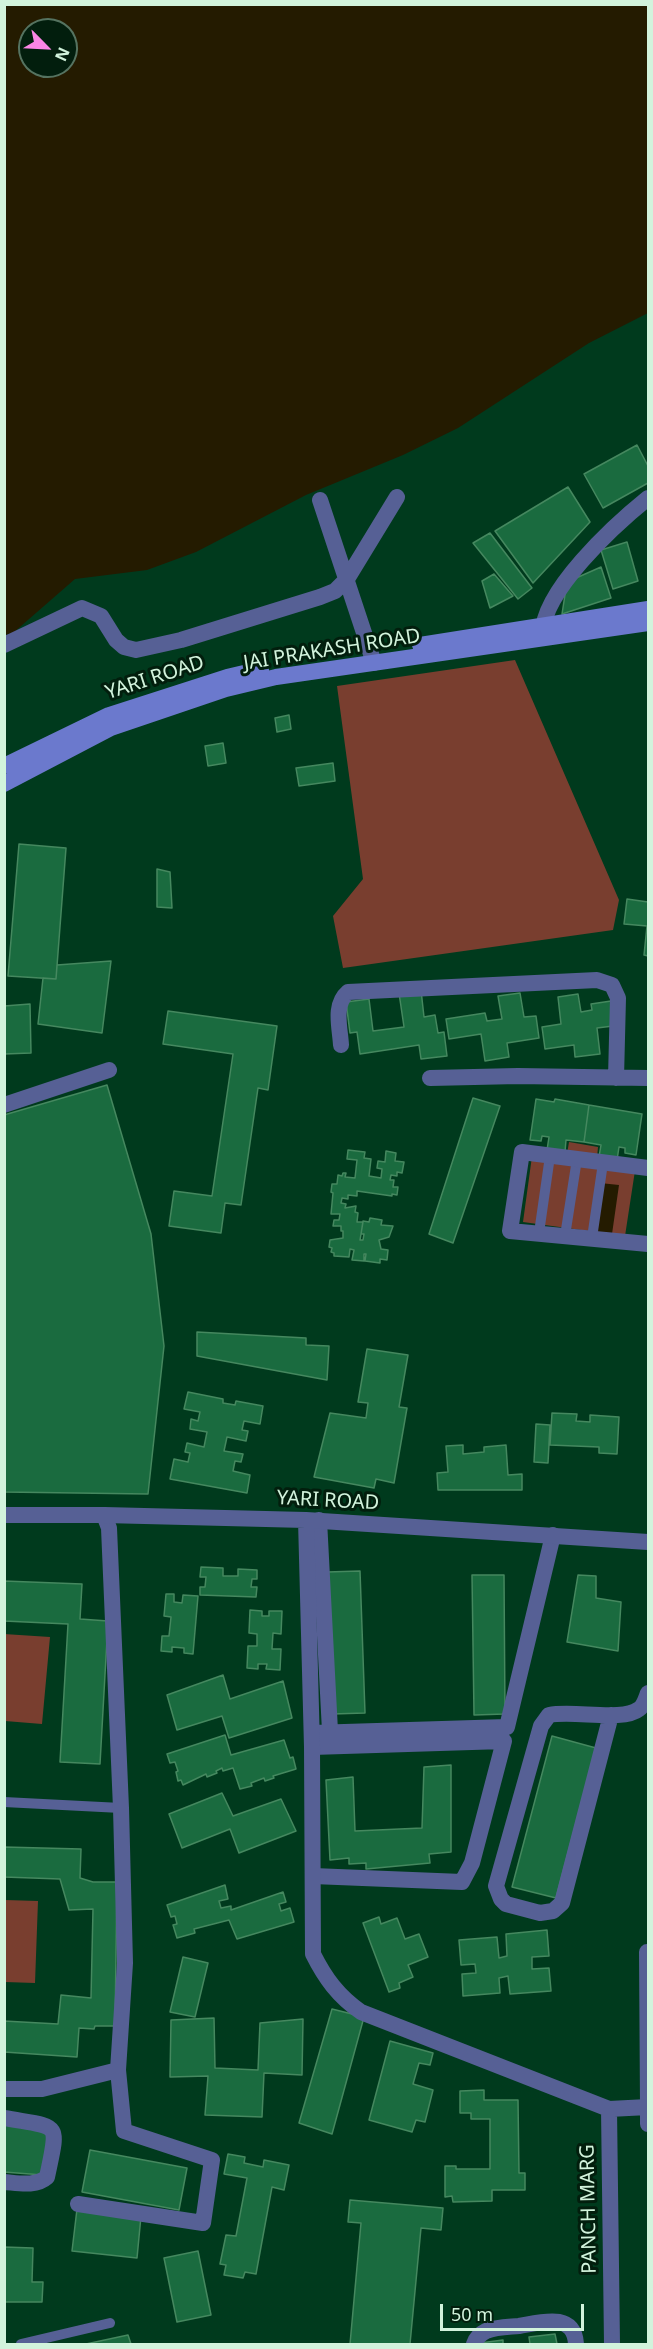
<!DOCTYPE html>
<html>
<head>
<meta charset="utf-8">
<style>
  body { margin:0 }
  #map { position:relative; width:653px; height:2349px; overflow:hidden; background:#003a1d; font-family:"Noto Sans",sans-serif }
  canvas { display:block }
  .frame { position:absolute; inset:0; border:6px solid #d2f3dc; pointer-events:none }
  .north { position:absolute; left:18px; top:18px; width:60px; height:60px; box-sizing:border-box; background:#021e0d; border:2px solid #557360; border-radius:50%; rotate:114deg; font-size:16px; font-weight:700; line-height:24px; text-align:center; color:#d2f3dc }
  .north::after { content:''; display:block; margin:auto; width:21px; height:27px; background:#fb86e5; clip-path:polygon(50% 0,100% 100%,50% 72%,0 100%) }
  .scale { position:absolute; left:440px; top:2304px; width:144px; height:27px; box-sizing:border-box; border:3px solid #d2f3dc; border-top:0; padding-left:8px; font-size:18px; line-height:21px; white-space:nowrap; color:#d2f3dc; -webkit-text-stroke:4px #021e0d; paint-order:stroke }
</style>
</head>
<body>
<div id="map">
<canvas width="653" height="2349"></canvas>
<div class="frame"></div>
<div class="north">N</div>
<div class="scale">50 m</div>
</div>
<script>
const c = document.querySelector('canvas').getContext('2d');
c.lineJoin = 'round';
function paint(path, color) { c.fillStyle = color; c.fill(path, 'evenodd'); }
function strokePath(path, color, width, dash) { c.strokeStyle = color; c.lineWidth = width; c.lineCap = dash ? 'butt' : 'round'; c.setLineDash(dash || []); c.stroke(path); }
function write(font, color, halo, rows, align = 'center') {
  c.font = font + ' "Noto Sans",sans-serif'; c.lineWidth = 6; c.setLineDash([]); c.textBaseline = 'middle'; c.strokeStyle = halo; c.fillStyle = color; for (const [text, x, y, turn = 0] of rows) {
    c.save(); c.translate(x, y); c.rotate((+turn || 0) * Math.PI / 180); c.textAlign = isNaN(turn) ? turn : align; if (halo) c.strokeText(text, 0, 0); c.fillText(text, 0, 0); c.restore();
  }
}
paint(new Path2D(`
  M515 660 619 900 613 930 343 968 333 916 363 879 337 686Z
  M569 1142 598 1147 597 1158 636 1164 625 1236 523 1222 533 1149 567 1154Z
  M4 1634 50 1637 42 1724 5 1721Z
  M5 1900 38 1901 35 1983 5 1982Z`), '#793e2f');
paint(new Path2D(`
  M5 5H648V313L589 343 458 428 403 455 306 495 196 552 147 570 75 579 13 633 5 635ZM30 30H66V66H30Z
  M600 1183 619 1185 612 1234 593 1231Z`), '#241b00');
const building = new Path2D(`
  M637 445 648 466V483L603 508 584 474Z
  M568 487 590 522 533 583 495 531Z
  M490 533 532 588 518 599 473 543Z
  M627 542 638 581 613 589 601 550Z
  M601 567 611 598 562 614 567 582Z
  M494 574 513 596 490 608 482 581Z
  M289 715 291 729 277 732 275 718Z
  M223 743 226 763 208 766 205 746Z
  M333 763 335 781 299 786 296 768Z
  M19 844 66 848 56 979 8 976Z
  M157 869 170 872 172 908 157 907Z
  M627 899 648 902V956L644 955 647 926 624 924Z
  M111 961 102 1033 38 1024 43 978 56 979 57 965Z
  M421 990 424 1017 435 1015 438 1033 444 1032 447 1056 421 1059 419 1045 360 1054 357 1032 350 1033 346 1002 369 999 373 1031 404 1027 399 993Z
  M520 993 524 1017 536 1016 539 1038 507 1043 509 1057 485 1061 481 1034 449 1039 446 1019 485 1013 487 1021 502 1019 498 996Z
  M578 994 581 1012 592 1010 591 1004 611 1001 613 1026 597 1028 600 1054 575 1057 574 1045 545 1049 542 1027 561 1024 558 997Z
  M30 1004 31 1053 4 1054V1006Z
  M168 1011 277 1026 268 1090 258 1088 241 1205 225 1203 221 1233 169 1226 174 1191 212 1196 233 1054 163 1044Z
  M107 1085 151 1234 164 1346 148 1494 4 1492V1115Z
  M473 1098 500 1106 453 1243 429 1234Z
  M536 1099 554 1102 555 1099 589 1105 584 1142 566 1140 565 1152 547 1150 549 1137 542 1136 541 1141 530 1140Z
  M589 1105 642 1114 636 1155 625 1153V1148L619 1147 617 1160 599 1157 601 1145 584 1142Z
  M348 1150 365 1152 364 1158 371 1159 369 1176 381 1178 382 1169 377 1168 378 1161 385 1162 386 1151 396 1153 395 1161 404 1162 402 1173 397 1172V1176L391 1175 390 1180H394L393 1187H398L397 1195 392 1194V1196L357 1191V1196L348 1195V1199L342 1198 341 1203 346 1204 345 1208 356 1206 355 1212 358 1213 357 1222H363L360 1240H363L364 1234H361L363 1221 369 1222 370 1218 382 1220 381 1225 393 1226 389 1237 379 1240 381 1249 388 1250 387 1260 380 1259V1263L365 1261 366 1254H364V1261L352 1260 354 1250 350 1249 349 1257 334 1256V1253L331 1252 332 1248 329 1247 330 1240 343 1238V1231H341V1226H333L334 1220H339L340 1214H331L333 1193 331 1192 332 1184H337L338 1175 342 1176 343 1173H346L345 1177 355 1178 357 1160 347 1159Z
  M197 1332 306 1338V1345L329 1346 327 1380 197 1356Z
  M367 1349 408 1355 399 1407 407 1408 394 1483 376 1479 374 1488 314 1477 330 1413 366 1418 368 1403 358 1402Z
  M188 1392 223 1399V1403L235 1405 236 1401 263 1406 260 1424 244 1421 242 1430 248 1431 246 1441 227 1437 224 1451 243 1454 241 1462 235 1461 233 1471 250 1475 247 1493 170 1479 174 1459 188 1462 190 1453 185 1452 187 1443 204 1447 207 1432 190 1429 191 1419 198 1421 200 1412 184 1409Z
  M552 1413 577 1414 576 1421 590 1422V1415L619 1417 617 1454 599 1453V1447L550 1445Z
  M536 1424 550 1425 548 1463 534 1462Z
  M463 1445V1454L484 1452V1447L506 1445 508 1475 522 1474V1490H438L437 1473 448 1472 446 1446Z
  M201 1567 223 1568V1576H238V1569L257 1570V1579H252L251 1587H257L256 1597 200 1595V1587H205L206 1577H200Z
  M360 1571 365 1713 332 1714 327 1572Z
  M472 1575H504L505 1714 474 1715Z
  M578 1575 596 1576V1598L621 1602 618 1651 567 1642Z
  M4 1581 82 1584 80 1619 108 1621 100 1764 60 1762 68 1624 4 1621Z
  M166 1594H174V1602L182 1603 183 1595 198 1596 193 1654 184 1653V1648L172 1647V1652L161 1651 162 1636H169L171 1617 164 1616Z
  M250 1610 262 1611V1616H269V1611H282L281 1634 273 1633 272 1649H281L280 1670 266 1669 267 1664H258V1669L247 1668 248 1646H257V1634L249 1633Z
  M223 1675 230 1699 283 1681 292 1718 229 1738 222 1716 177 1730 167 1695Z
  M225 1735 231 1755 284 1740 290 1758 293 1757 296 1769 273 1776 274 1778 265 1781 264 1778 251 1783 252 1786 240 1789 233 1768 223 1771 222 1768 216 1771 217 1773 207 1777 206 1774 183 1785 181 1780 178 1781 176 1772 178 1771 175 1762 170 1763 167 1754Z
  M552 1736 596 1748 556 1898 512 1887Z
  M451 1765V1852L429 1854 430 1863 366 1869V1863L349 1864V1858L330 1860 326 1780 353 1777 355 1831 422 1828 424 1767Z
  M222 1793 233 1816 281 1799 296 1831 239 1853 230 1829 182 1848 169 1814Z
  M4 1847 81 1849 80 1878 93 1882H117L115 2026H95L94 2029 79 2028 77 2057 4 2052V2021L58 2024 61 1995 91 1998 93 1909 69 1910 60 1879 4 1877Z
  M225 1885 228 1899 219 1901 221 1908 231 1906V1910L283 1892 286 1902 279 1904 281 1911 290 1908 294 1922 237 1939 229 1920 194 1929 195 1933 177 1938 173 1925 177 1924 175 1916 171 1917 167 1905Z
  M379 1917 381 1924 397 1918 405 1939 419 1934 428 1957 408 1965 413 1977 399 1983 400 1988 389 1992 363 1923Z
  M547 1930 549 1956 532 1957V1969L549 1968 551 1991 510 1994 508 1976 499 1978 500 1993 463 1996 462 1974 476 1973 475 1964 461 1965 459 1940 497 1937 499 1958 507 1956 506 1934Z
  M183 1957 208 1963 195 2017 170 2012Z
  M332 2009 364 2017 332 2134 299 2123Z
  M214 2018 215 2068 258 2070 260 2023 303 2019 302 2075 264 2073 262 2117 205 2115 208 2076 170 2077 171 2020Z
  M390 2041 433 2053 430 2065 419 2063 413 2084 433 2090 425 2122 416 2120 412 2132 369 2120Z
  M484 2090V2100H518L519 2173H525V2190H492V2201L453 2202 452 2196 445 2197V2166H456V2169H490V2119H471V2113H460V2091Z
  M4 2123 50 2131 43 2175 4 2172Z
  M90 2150 187 2168 179 2210 82 2192Z
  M228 2154 245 2157 244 2163 263 2167 264 2160 289 2165 284 2190 272 2187 256 2274 245 2272 243 2278 224 2275 226 2265 220 2264 226 2235 236 2236 247 2178 224 2174Z
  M350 2200 443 2208 441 2230 421 2228 410 2344H350L361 2223 348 2222Z
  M77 2209 141 2216 137 2258 72 2251Z
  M4 2247 33 2248 32 2282H43L42 2302H4Z
  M198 2251 211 2315 177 2322 164 2258Z
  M555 2334 557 2344H530L529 2337Z
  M128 2335 131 2344H86Z
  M503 2340V2344H480V2343Z`);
paint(building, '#1a6b3f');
strokePath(building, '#45885f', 1.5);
strokePath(new Path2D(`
  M539 1233 550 1156
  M565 1236 577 1159
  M592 1238 603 1163
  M4 1802 121 1808
  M21 2344 110 2323`), '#566095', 10);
strokePath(new Path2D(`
  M320 500 374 663
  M543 637C538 594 617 523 648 498
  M4 645 82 608 101 616 116 640 124 647 136 650 181 640 320 597 335 591 347 579 397 497
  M341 1045C340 1027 333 1005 348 992L597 980 612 985 618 998 616 1078
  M430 1078 518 1076 648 1078
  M4 1105 109 1070
  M648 1168 522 1152 510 1231 648 1244
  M319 1520 330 1731
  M611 1715 562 1903 553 1911 540 1913 506 1904 501 1899 496 1886 541 1726 549 1715C574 1710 623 1722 639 1709 644 1706 646 1698 648 1693
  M312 1733 507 1727 553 1535
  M312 1747 504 1741 472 1863 462 1882 313 1876
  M647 1952 648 2107
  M4 2089H42L118 2070 125 1963 121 1808 109 1528 104 1515
  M4 2118C61 2128 59 2120 47 2177 36 2187 18 2183 4 2182
  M78 2204 203 2223 212 2160 124 2131 118 2070
  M474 2344C476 2338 480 2334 486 2331 496 2327 509 2327 519 2326 542 2322 574 2312 576 2344`), '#566095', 16);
strokePath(new Path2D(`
  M4 1515H104L306 1520 648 1542
  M306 1520 312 1747 313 1954C325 1978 338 1996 361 2012L609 2109 648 2107V2124
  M609 2109 612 2344`), '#566095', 16);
strokePath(new Path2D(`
  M420 645 648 609
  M4 766 109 715 227 677 261 669
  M4 784 111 728 226 689 276 677 648 623`), '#6b79cd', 16);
write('20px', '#d2f3dc', '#021e0d', [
  ["JAI PRAKASH ROAD",332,650,-9],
  ["YARI ROAD",155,678,-18],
  ["YARI ROAD",328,1501,3],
  ["PANCH MARG",589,2209,-91]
]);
</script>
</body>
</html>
